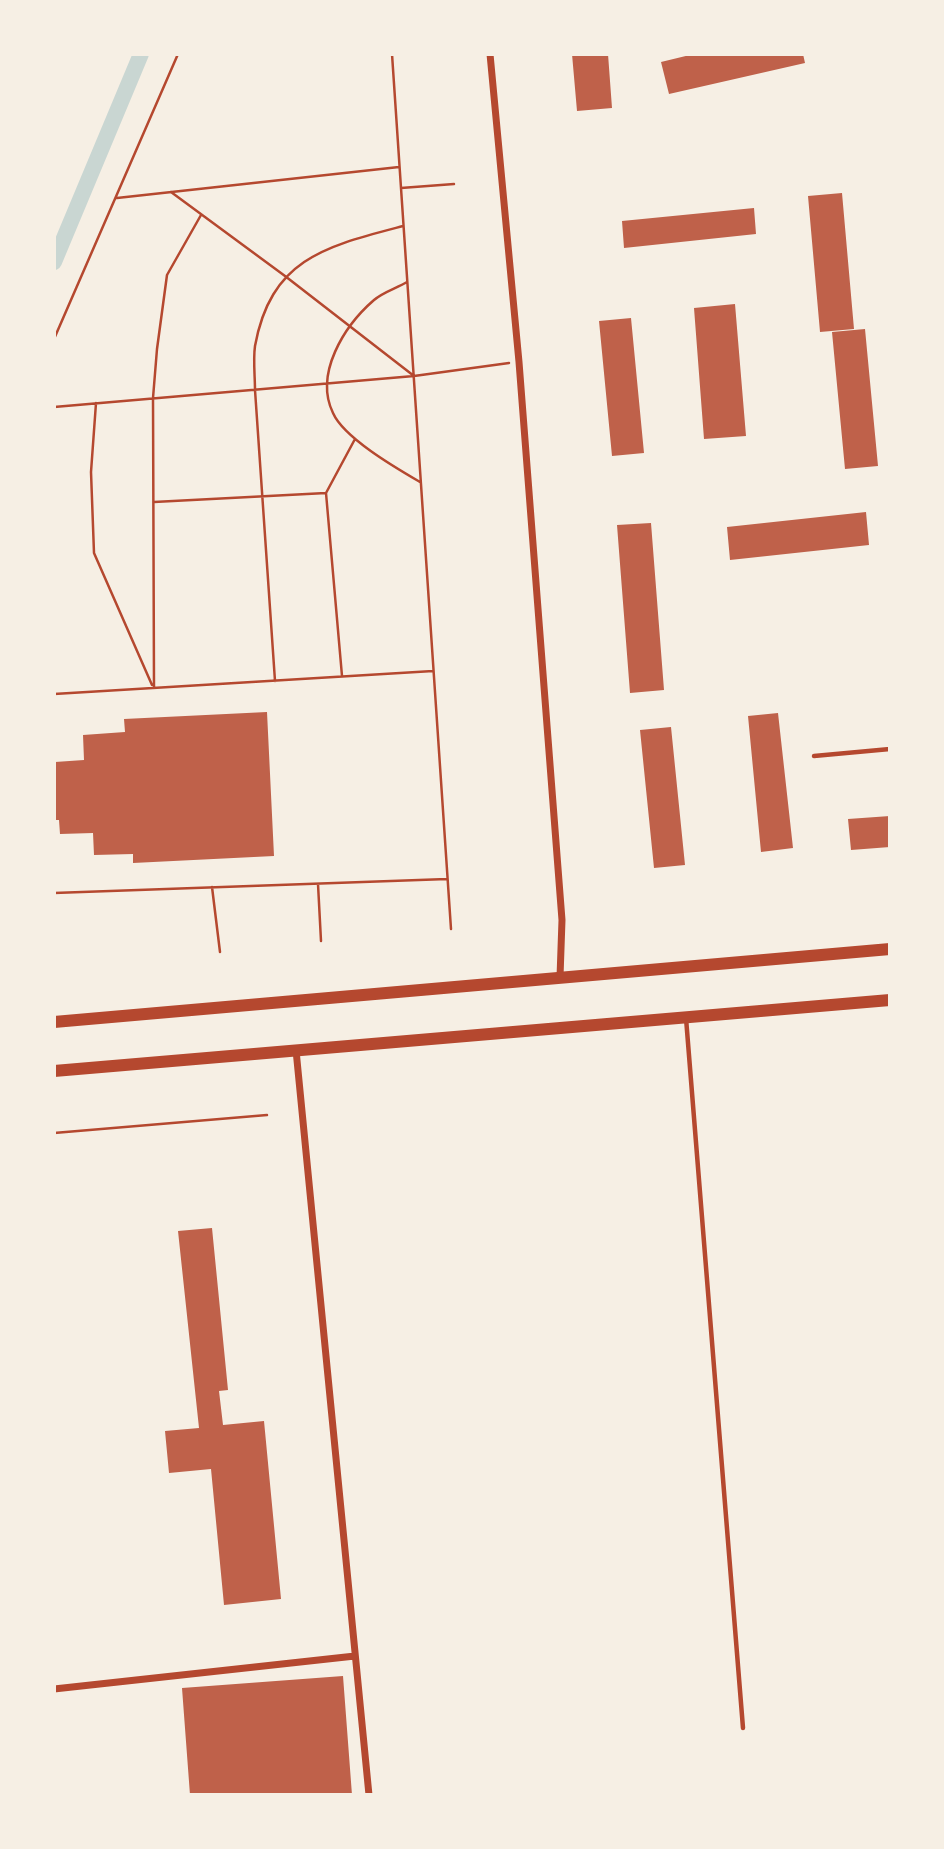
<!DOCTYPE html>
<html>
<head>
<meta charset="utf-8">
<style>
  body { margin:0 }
  #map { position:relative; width:944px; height:1849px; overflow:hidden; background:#f6efe4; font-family:"PT Sans Narrow",sans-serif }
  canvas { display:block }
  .frame { position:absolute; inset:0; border:56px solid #f6efe4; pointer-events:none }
</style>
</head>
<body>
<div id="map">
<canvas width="944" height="1849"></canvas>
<div class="frame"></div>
</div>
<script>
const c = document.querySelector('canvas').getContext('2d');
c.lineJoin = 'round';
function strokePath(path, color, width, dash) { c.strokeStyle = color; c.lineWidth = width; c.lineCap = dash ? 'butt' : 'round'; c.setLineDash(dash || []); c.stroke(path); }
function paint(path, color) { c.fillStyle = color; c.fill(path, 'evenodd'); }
strokePath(new Path2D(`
  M54 262 141 54`), '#c9d6d2', 16);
paint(new Path2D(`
  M572 54H608L612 108 577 111Z
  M694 54H803L805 63 669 94 661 62Z
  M842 193 854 329 820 332 808 196Z
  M754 208 756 234 624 248 622 221Z
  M735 304 746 436 704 439 694 308Z
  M631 318 644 453 612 456 599 321Z
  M865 329 878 466 845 469 832 332Z
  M866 512 869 545 730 560 727 527Z
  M651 523 664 690 630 693 617 525Z
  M267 712 274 856 133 863V854L94 855 93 833 60 834 59 820H54L55 762 84 760 83 735 125 732 124 719Z
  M778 713 793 848 761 852 748 716Z
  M671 727 685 865 654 868 640 730Z
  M890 816V847L851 850 848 819Z
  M212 1228 228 1390 219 1391 223 1425 264 1421 281 1599 224 1605 211 1469 169 1473 165 1431 199 1428 178 1231Z
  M343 1676 352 1795H190L182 1688Z`), '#bf614a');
strokePath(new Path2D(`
  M392 54 401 188 454 184
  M401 188 451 929
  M171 192 285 276 414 376
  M117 198 399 167
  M407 282C397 288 383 292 374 300 344 326 314 374 333 413 344 438 396 468 420 482
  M54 339 178 54
  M96 403 91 472 94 553 152 685
  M54 407 414 376 509 363
  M154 502 326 493
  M342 676 326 493 355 439
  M275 681 255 390C255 376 253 360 255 346 271 258 327 246 403 226
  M154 688 153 398 157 349 167 275 201 215
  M54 694 433 671
  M318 884 321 941
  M212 887 220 952
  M54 893 447 879
  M54 1133 267 1115`), '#b5482f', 2.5);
strokePath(new Path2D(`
  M814 756 890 749
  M686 1018 743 1728`), '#b5482f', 4.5);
strokePath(new Path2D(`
  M490 54 519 362 562 920 560 977
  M296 1050 369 1795
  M54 1689 355 1656`), '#b5482f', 7);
strokePath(new Path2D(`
  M54 1022 890 949
  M54 1071 890 1000`), '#b5482f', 12);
</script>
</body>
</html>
